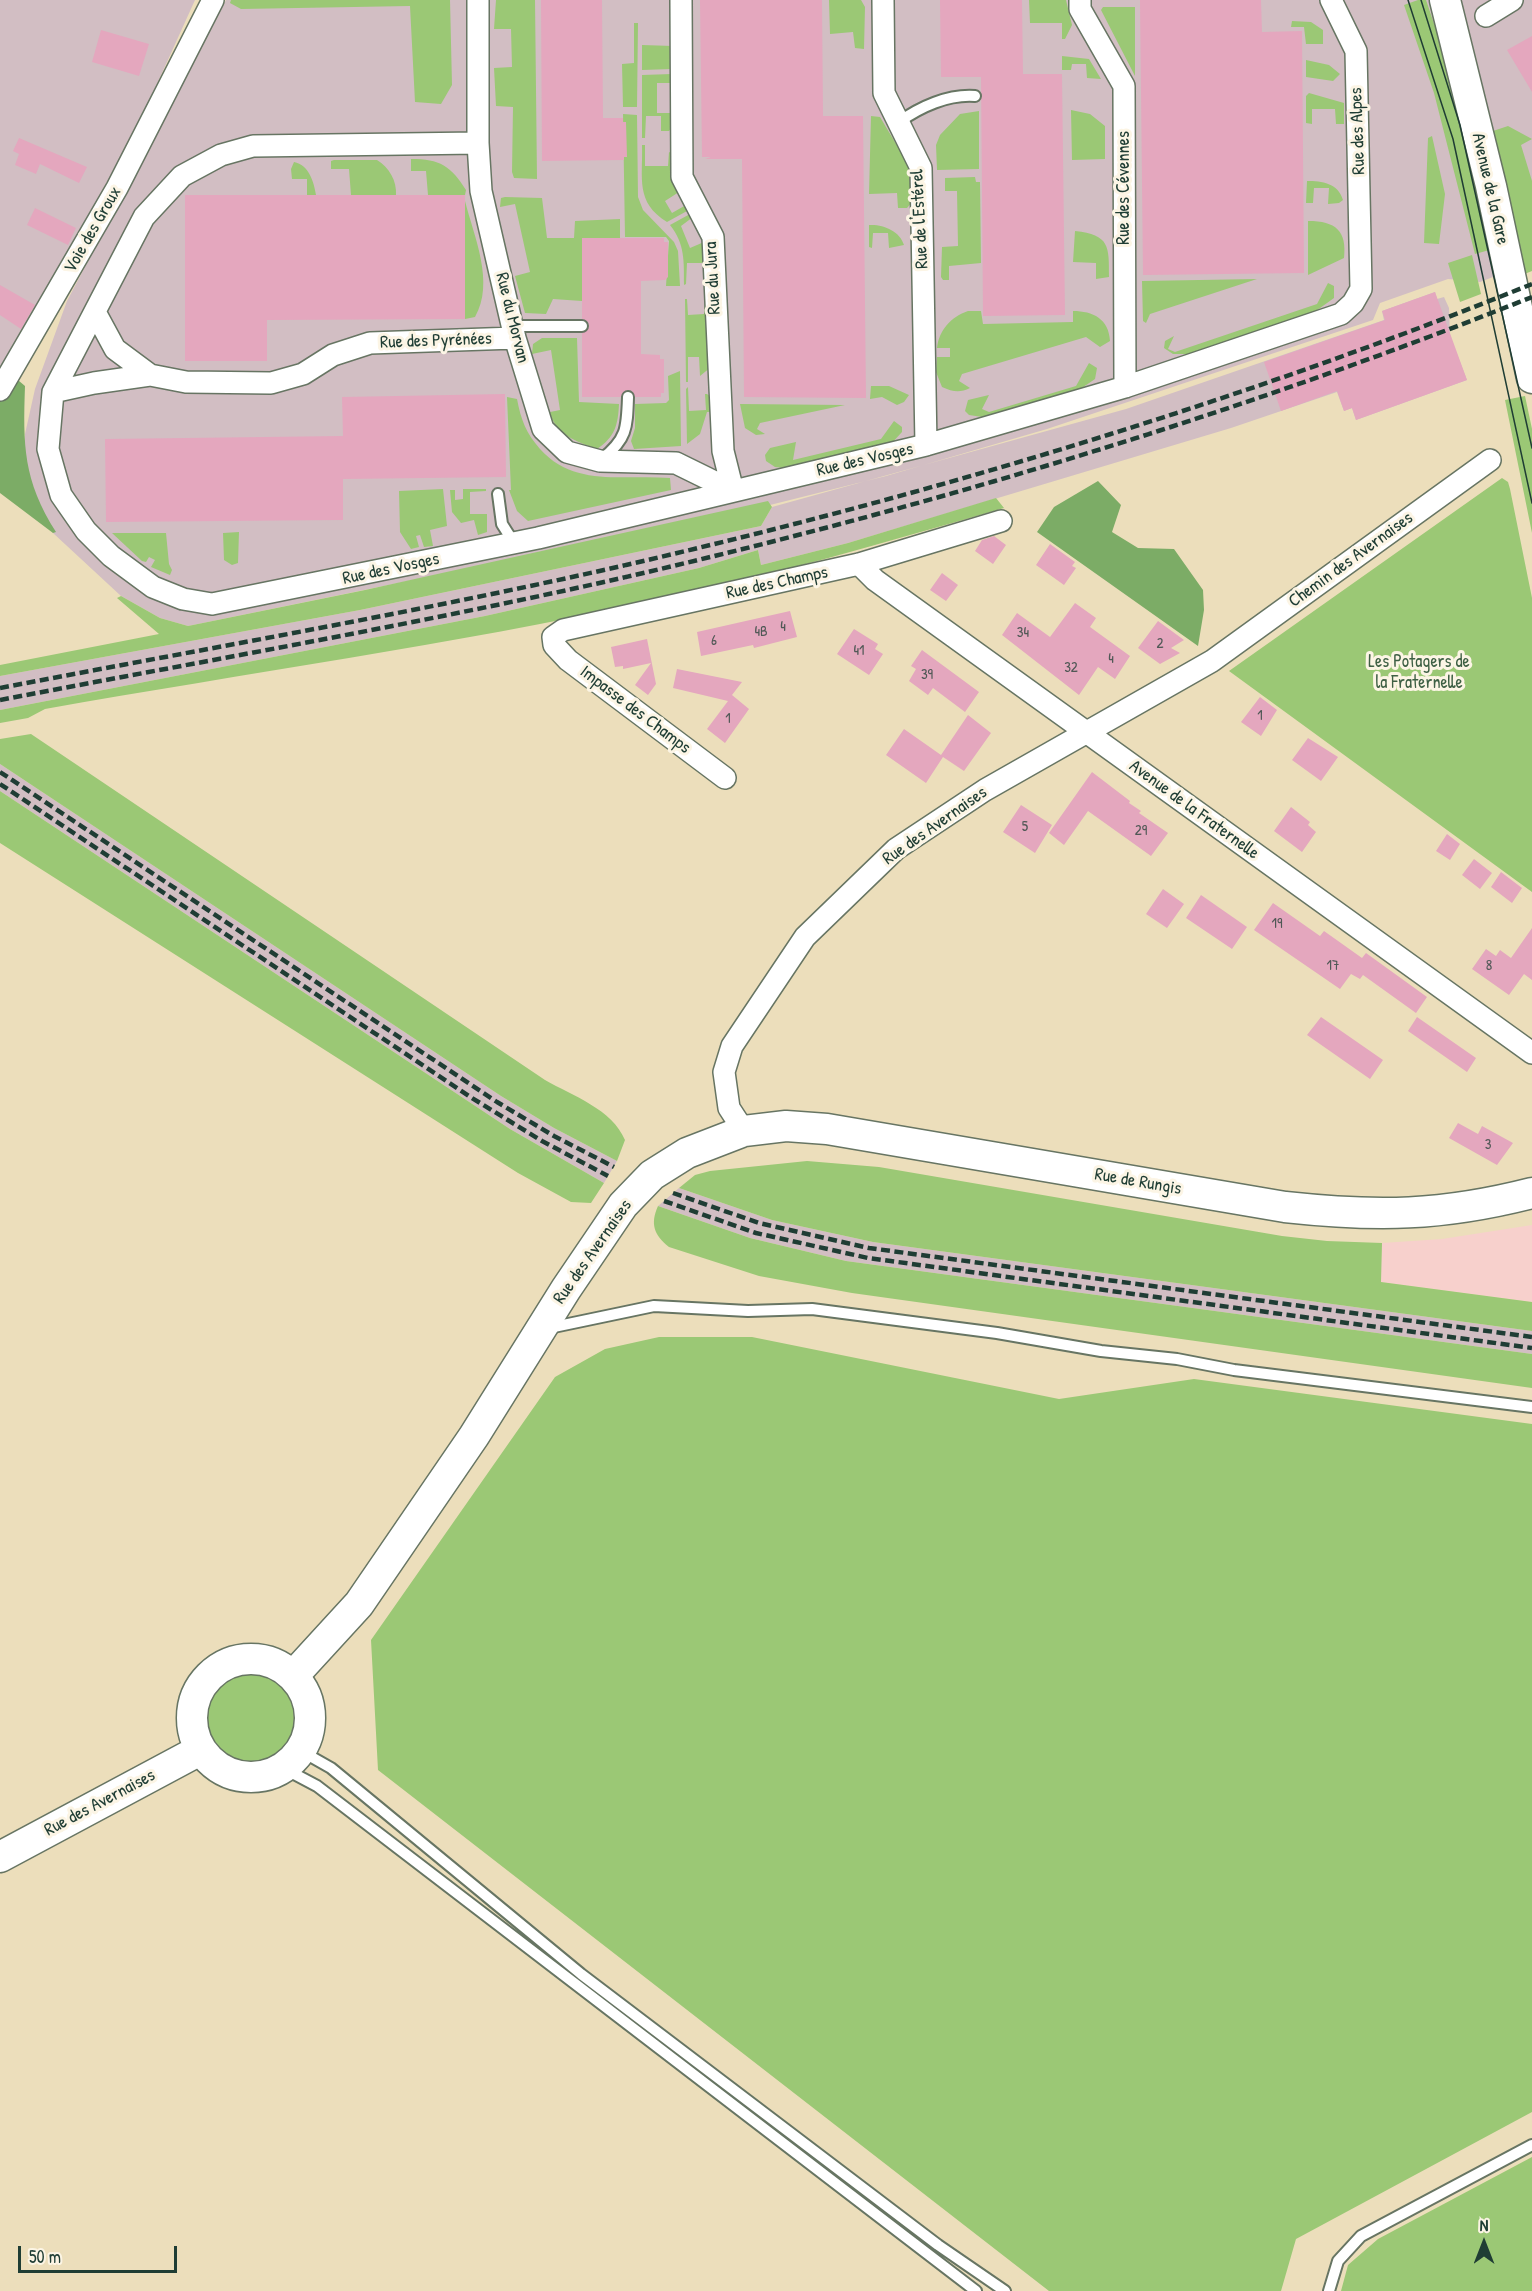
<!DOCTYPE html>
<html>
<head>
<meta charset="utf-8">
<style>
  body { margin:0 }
  #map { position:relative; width:1532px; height:2291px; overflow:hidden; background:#ecdebb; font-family:"Patrick Hand",sans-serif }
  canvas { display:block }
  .north { position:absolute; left:1454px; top:2213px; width:60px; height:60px; -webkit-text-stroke:4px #fcf5e5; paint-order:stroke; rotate:0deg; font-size:16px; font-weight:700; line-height:24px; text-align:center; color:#1f3d34 }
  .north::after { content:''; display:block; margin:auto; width:21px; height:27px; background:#1f3d34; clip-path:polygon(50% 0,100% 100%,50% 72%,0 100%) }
  .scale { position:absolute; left:18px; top:2246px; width:159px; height:27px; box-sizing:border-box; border:3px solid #1f3d34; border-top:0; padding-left:8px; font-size:18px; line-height:21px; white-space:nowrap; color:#1f3d34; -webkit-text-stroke:4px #fcf5e5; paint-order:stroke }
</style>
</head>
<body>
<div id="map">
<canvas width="1532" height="2291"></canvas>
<div class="north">N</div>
<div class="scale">50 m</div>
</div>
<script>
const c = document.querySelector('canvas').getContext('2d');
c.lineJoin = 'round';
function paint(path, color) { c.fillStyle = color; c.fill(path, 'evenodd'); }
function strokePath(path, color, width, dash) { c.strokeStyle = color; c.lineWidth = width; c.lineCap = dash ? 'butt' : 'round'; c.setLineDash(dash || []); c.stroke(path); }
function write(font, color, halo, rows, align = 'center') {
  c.font = font + ' "Patrick Hand",sans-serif'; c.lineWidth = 6; c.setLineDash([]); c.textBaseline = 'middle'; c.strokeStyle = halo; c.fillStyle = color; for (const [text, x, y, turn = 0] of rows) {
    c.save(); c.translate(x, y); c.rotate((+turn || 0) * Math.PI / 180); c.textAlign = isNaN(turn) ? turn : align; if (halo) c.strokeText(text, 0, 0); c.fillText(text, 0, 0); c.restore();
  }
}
paint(new Path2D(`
  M1532 1225V1302L1380 1282 1382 1243 1442 1239Z`), '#f7d0cc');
paint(new Path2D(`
  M0 0H195L129 146 0 377Z
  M226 0H1532V262L1480 282 1448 279 1380 303 1373 320 1047 429 886 476 726 516 188 626 160 618 121 596 53 533 23 477 25 434 35 389 67 301Z
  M1435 292 1437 299 1444 297 1449 308 1450 336 1467 380 1356 420 1352 408 1344 411 1337 392 1231 428 848 543 761 565 758 550 699 568 485 616 0 710V676L360 610 761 526 772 507 1126 409 1384 320 1382 311Z
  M0 764 501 1096 554 1128 617 1161 604 1183 510 1129 0 791Z
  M679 1188 772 1220 873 1242 1532 1331V1354L846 1261 750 1238 658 1206Z`), '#d2bec3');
paint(new Path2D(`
  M231 0H450L452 85 441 104 415 102 410 6 241 9 230 3Z
  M496 0H535L537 179 514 178 512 172 513 107 496 106 494 68 512 67 511 29H494Z
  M829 0H861L865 7 864 49 855 48 853 32 830 34Z
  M1029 0H1066L1072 25 1065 39H1062V23H1030Z
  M1418 0H1426L1450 71 1493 249 1475 254 1434 93 1404 5Z
  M1103 7H1135V76L1101 10Z
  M1292 21 1311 22 1323 30V44H1306L1304 27H1291Z
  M634 23H638L637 107H623L622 64 634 63Z
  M642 45 673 46 672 69 642 70Z
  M1062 56 1089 59 1101 79 1087 78 1086 64H1072L1071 70H1062Z
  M1306 60 1329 65 1340 74 1333 81 1306 77Z
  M672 74 673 83H657V113H673L672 127 669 131H661V116H646L645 138H642V75Z
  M1309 93 1344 103V124H1336L1335 109H1312V124L1306 123V96Z
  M1071 110 1090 114 1105 126V159L1072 160Z
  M979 111V169L937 170 936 145 940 135 960 114Z
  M623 114 637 115 638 197 643 210 674 242 678 251 680 286H666L669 241 666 237H625Z
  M871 116 880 117 908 164 912 202 907 208H898L897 193 869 194Z
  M1508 126 1532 139 1521 145 1532 181V271L1522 275 1490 132Z
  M1432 136 1445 194 1439 244 1424 243 1428 138Z
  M642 145H645V166H668L669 152 673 154 679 192 665 201 672 213 686 205 687 211 667 222C635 202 643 179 642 145Z
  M411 159C440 159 451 166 466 190L465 195H428L426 171H411Z
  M334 160H377C389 167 397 181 396 195H351L349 169H331V161Z
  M294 162C309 165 314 182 316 195H307V179H292L291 169Z
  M975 177 976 182H980L981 263 949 266V280H943L941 277 942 247 958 246 957 191H945V178Z
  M1307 181C1322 181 1338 183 1343 200L1339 203 1328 204 1329 188H1314L1313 203H1306Z
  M505 197 542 198 547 238H574L575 221 620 219V238L582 301 553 299 546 314 525 313 515 276 530 272 515 204 500 207 501 198Z
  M465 201C474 237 495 282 475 317L465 319Z
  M690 214 693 217 681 226 690 248 704 242 706 278 704 279 703 263H687L686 284 684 285C684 261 685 244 670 225Z
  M1308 221C1336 221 1347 231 1344 258L1308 275Z
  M869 225C883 224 900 231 904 245L889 248 888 233H873L872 248 869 247Z
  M1075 231C1110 235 1109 246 1109 277L1096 279V263L1073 262Z
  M1472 255 1481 294 1460 302 1448 263Z
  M1257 279 1150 314 1146 323 1143 321 1142 281Z
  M1328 283 1334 286V298L1313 313 1193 354H1173L1164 348 1165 341 1174 336 1168 349 1175 352 1317 304Z
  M705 298 711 301V367L700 376 699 357H688V382H686L685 299H687L688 315 704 314Z
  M968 311H981L983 324 1073 322V311C1093 311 1109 319 1110 341L1100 347 1086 337 962 374 959 381 970 388C960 393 953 392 942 387L936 372 937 357H950V348H937C939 330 951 317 968 311Z
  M542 338H577L579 402 619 404C618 425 615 437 597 449 578 442 555 435 550 412L560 410 551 350 532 354 533 344Z
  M1089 363 1097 368 1095 379 1076 392 989 418 969 415 965 411 968 400 989 395 982 409 989 412 1076 386Z
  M680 371 681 446 634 449 631 441 635 428V404L666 403 669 400 668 376Z
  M871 386H889L909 395 904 402 897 405 882 397 870 399Z
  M688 387 689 411 706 410 705 394H707L711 397V412H707L700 434 687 444 686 389Z
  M1525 396 1532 429V533L1505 400Z
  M507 397 517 399C521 420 526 433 540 449 575 488 624 474 670 478L671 490 528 521 517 511 509 490H511Z
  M740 404 845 405 760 423 757 429 765 434 756 435 745 428Z
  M894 421 902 427V432L890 445 784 468 775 467 766 461 765 455 770 448 796 442 793 460 881 439Z
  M1502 478 1508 482 1510 489 1532 598V892L1229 671Z
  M443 489 447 526 430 530 433 546 424 547 420 535 416 536 419 547 411 549 400 532 399 491Z
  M463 489H486V491L470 492V514H487V532L478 535 474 520 461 523 452 512 450 490H455V500L463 499Z
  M996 498 1004 508C887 542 770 576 652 601 451 645 247 673 45 709L28 718 0 723V710L485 616 699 568 758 550 761 565 848 543Z
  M768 501 772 507 761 526 360 610 0 676V665L159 634 117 598 121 596 160 618 188 626 365 590Z
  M239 532 238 563 232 565 224 560 223 533Z
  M112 533H166L169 564 172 570 170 575 151 567 155 560 149 557 146 562 142 561Z
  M31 734 545 1080C573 1096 612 1109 625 1140L617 1161 554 1128 501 1096 0 764V739Z
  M0 791 510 1129 604 1183 591 1203 571 1202 518 1173 0 843Z
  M807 1161 879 1167 1282 1236 1327 1241 1382 1243 1381 1282 1532 1302V1331L873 1242 772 1220 679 1188 695 1175 710 1171Z
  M658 1206 750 1238 846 1261 1532 1354V1388L852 1293 759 1276 669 1247C654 1235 650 1224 658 1206Z
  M659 1337H752L1059 1399 1194 1379 1532 1424V2112L1296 2239 1281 2291H1049L378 1770 371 1640 555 1377 605 1349Z
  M206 1718a44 44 0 1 1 88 0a44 44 0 1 1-88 0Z
  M1532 2157V2291H1341L1348 2265 1378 2239Z`), '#9bc875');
paint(new Path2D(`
  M12 375 25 386C23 445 23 480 56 532L53 533 0 493V386Z
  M1098 481 1121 505 1112 532 1138 548 1174 549 1203 590 1204 610 1198 646 1037 532 1054 507Z`), '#7cac66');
paint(new Path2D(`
  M541 0H602L603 118H623V122H626L627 157H624V160L542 161Z
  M700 0H822L823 116H863L866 398 744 397 742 159H705L711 157H702Z
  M940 0H1022L1023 74H1062L1065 315 983 316 981 77H941Z
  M1140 0H1261L1262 32 1302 31 1304 273 1143 275Z
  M101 30 149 44 139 76 92 62Z
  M1532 36V92L1507 50Z
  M19 138 87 167 79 183 40 164 36 174 15 165 19 154 13 151Z
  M185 195H465V319L267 320V361H185Z
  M35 208 76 228 68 245 27 225Z
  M582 238H664V242H668V277L665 280 641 281V354L660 355V359H664V393H661V397H635L632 391 628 390 620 397H582V333L589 327 588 322 582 319Z
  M0 285 35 305 21 329 0 315Z
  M1435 292 1467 380 1356 420 1352 408 1344 411 1337 391 1281 411 1264 362 1385 320 1382 311Z
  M505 394 506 477 343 479V520L106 522 105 439 343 436 342 397Z
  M994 536 1006 545 993 564 975 551 982 540Z
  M1050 544 1075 562 1072 566 1076 568 1064 585 1036 565Z
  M942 573 958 585 946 601 930 590Z
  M1075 603 1096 618 1090 627 1130 656 1115 679 1098 667 1079 695 1002 635 1017 613 1050 637Z
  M790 611 797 637 754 648 753 645 701 656 697 632Z
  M1158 621 1184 640 1171 648 1180 653 1160 664 1138 648Z
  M854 629 878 644 875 649 883 654 869 675 837 654Z
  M647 639 656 684 648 695 635 685 651 663 623 669V666L615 667 611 647Z
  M922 650 979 692 965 712 933 688 928 695 909 681 916 669 911 666Z
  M677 669 742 682 732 695 749 709 725 743 707 729 728 701 673 688Z
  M1260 697 1277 710 1261 736 1241 722Z
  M968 715 991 733 964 771 943 757 926 783 886 755 904 729 941 755Z
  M1308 738 1338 757 1321 781 1292 760Z
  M1092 772 1130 801 1129 803 1141 811 1139 813 1168 833 1151 856 1088 811 1064 845 1049 833Z
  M1021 805 1052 825 1035 853 1003 832Z
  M1291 807 1310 822 1308 825 1316 832 1302 852 1274 831Z
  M1447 834 1460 844 1450 860 1436 851Z
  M1474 859 1492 873 1480 889 1462 875Z
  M1501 872 1522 888 1512 903 1491 887Z
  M1163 889 1184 904 1167 928 1146 914Z
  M1201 895 1247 927 1232 949 1186 918Z
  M1273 903 1320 936 1324 931 1362 958 1366 953 1427 997 1416 1013 1363 975 1360 979 1351 974 1340 989 1254 930Z
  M1532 928V980L1524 974 1509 995 1472 969 1486 949 1496 956 1500 950 1511 958Z
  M1321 1017 1383 1060 1370 1079 1307 1035Z
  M1417 1017 1476 1058 1467 1072 1408 1031Z
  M1458 1123 1478 1134 1482 1126 1513 1143 1497 1165 1449 1138Z`), '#e4a7be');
const service = new Path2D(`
  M899 122C920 107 948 94 975 96
  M512 326H582
  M602 459C627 439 627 428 628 397
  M498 494 502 524 514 543
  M549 1328 654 1306 748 1311 812 1309 997 1333 1101 1351 1177 1359 1234 1370 1532 1407
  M301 1751 331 1768 581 1974 938 2245 1005 2291
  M283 1768 317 1786 976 2291
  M1329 2291 1338 2261 1361 2236 1532 2145`);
const minor = new Path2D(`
  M478 0V143L481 191 515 338 543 429 567 452 600 461 676 463 733 491
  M681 0 682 177 713 237 723 451 733 491
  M883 0 884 93 921 168 926 445
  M1080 0V9L1124 86 1125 387
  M1486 16 1512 0
  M478 143 253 146 221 155 182 176 144 217 53 392 48 449 61 495 86 531 111 556 153 587 183 599 212 604 538 538 926 445 1125 387 1341 314 1353 303 1361 289 1356 51 1331 0
  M95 312 115 349 150 375 186 382 271 383 303 374 333 355 370 343 515 338
  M0 390 117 188 213 0
  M53 392 94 383 150 375
  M859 564 875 580 1532 1053
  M725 778 568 660 554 645 553 637 563 630 859 564 1001 521
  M744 1131 729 1108 724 1072 732 1046 805 937 896 849 985 790 1212 661 1490 460`);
const secondary = new Path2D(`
  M1445 0 1491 186 1532 378
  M192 1718a59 59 0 1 1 118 0a59 59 0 1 1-118 0Z
  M293 1676 359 1604 474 1436 566 1289 623 1205 652 1175 687 1153 744 1131 786 1126 827 1129 1285 1207C1377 1217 1442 1216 1532 1193
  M0 1857 200 1750`);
strokePath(service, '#677563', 14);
strokePath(minor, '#677563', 24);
strokePath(secondary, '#677563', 33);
strokePath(service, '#fff', 10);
strokePath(minor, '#fff', 21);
strokePath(secondary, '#fff', 30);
strokePath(new Path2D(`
  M1408 0 1453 139 1532 503
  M1421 0 1460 125 1532 448`), '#1f3d34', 1.5);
strokePath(new Path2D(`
  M0 688C209 648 419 612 626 565 934 494 1239 402 1532 284
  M0 700C209 660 419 624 626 577 934 506 1238 414 1532 297
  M0 772 497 1102 554 1136 614 1167
  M0 784 472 1098 542 1141 608 1176
  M673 1193 759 1223 869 1248 1532 1337
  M664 1201 756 1233 868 1258 1532 1348`), '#1f3d34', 4.5, [9, 4.5]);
write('15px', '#505856', null, [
  ["4",783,627],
  ["4B",761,632],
  ["34",1023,633],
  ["6",714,641],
  ["2",1160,644],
  ["41",859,651],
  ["4",1111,659],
  ["32",1071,668],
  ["39",927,675],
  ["1",1260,716],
  ["1",728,719],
  ["5",1025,827],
  ["29",1141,831],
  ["19",1277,924],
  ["17",1333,966],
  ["8",1489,966],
  ["3",1488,1145]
]);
write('18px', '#1f3d34', '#fcf5e5', [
  ["Rue des Alpes",1358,131,-92],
  ["Rue des Cévennes",1124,188,-90],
  ["Avenue de la Gare",1490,189,77],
  ["Rue de l'Estérel",920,219,-93],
  ["Voie des Groux",93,230,-60],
  ["Rue du Jura",713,278,-93],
  ["Rue du Morvan",512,318,76],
  ["Rue des Pyrénées",436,341,-2],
  ["Rue des Vosges",865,460,-13],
  ["Chemin des Avernaises",1351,560,-36],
  ["Rue des Vosges",391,569,-12],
  ["Rue des Champs",777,583,-12],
  ["Impasse des Champs",635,710,37],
  ["Avenue de la Fraternelle",1194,810,36],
  ["Rue des Avernaises",935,826,-35],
  ["Rue de Rungis",1138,1182,10],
  ["Rue des Avernaises",593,1252,-55],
  ["Rue des Avernaises",100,1803,-28]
]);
write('18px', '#3e6044', '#fcf5e5', [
  ["Les Potagers de",1419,662],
  ["la Fraternelle",1419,683]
]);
</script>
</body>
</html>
